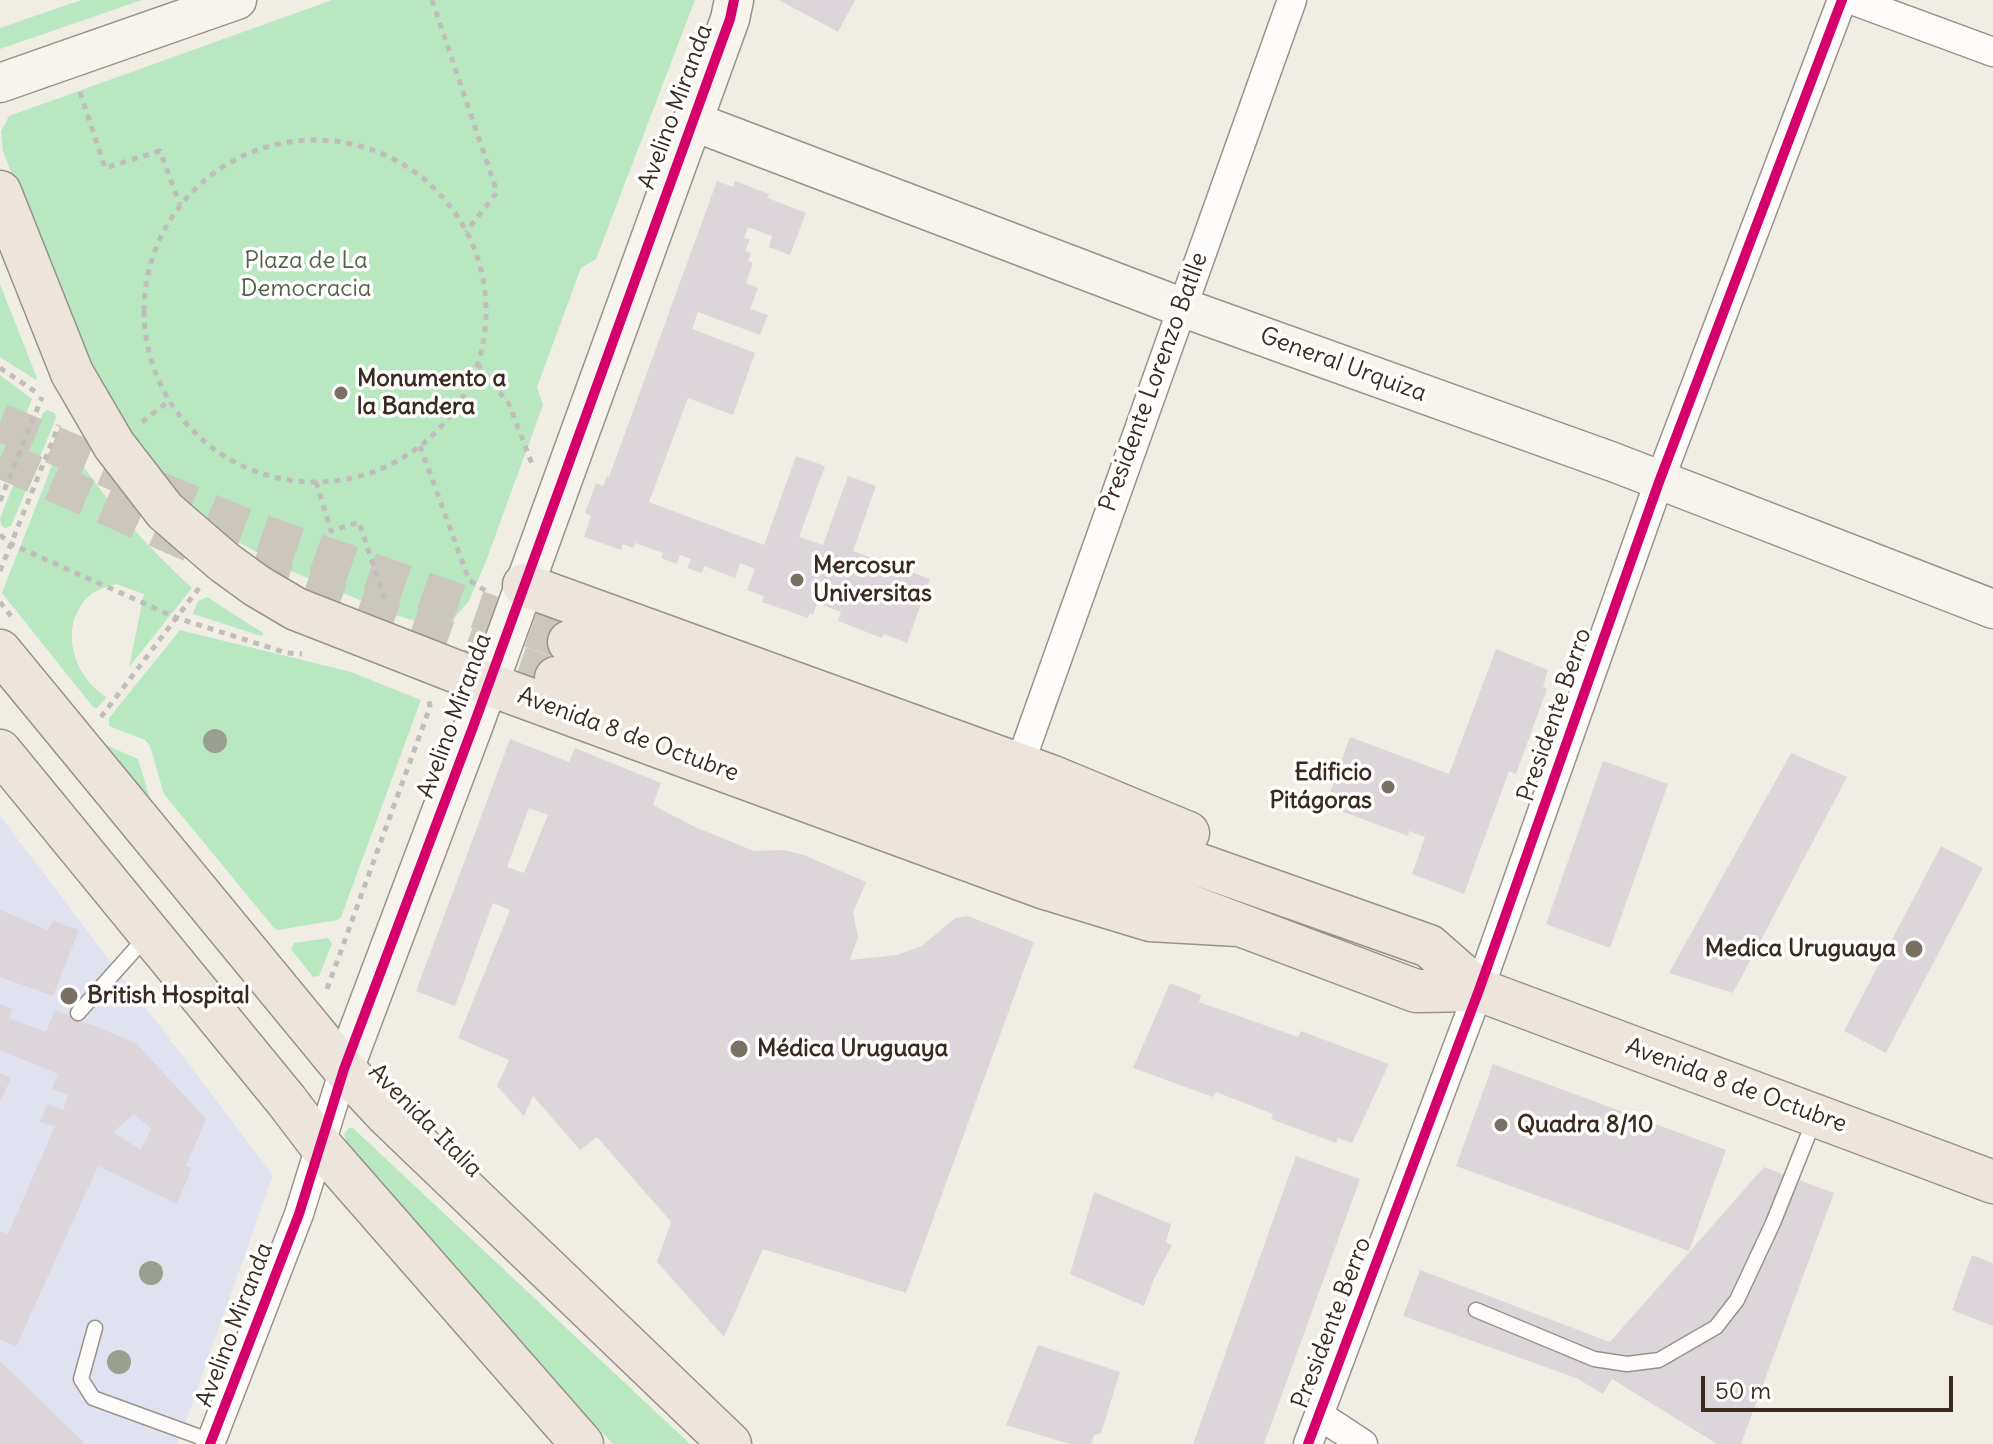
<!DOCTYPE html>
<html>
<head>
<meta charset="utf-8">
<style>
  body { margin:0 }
  #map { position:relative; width:1993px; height:1444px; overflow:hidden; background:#f0eee4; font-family:Delius,sans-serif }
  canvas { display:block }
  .scale { position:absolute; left:1701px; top:1376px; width:252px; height:36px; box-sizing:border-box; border:4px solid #3b2a1e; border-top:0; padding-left:10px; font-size:24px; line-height:28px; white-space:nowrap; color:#3b2a1e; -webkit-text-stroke:6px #fff; paint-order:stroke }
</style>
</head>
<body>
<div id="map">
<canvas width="1993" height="1444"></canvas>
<div class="scale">50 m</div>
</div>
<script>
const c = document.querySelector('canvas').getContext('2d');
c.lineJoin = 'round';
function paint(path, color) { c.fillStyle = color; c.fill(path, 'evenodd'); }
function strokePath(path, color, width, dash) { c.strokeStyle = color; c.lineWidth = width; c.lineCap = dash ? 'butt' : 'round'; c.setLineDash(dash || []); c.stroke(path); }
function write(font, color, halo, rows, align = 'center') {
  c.font = font + ' Delius,sans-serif'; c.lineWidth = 7; c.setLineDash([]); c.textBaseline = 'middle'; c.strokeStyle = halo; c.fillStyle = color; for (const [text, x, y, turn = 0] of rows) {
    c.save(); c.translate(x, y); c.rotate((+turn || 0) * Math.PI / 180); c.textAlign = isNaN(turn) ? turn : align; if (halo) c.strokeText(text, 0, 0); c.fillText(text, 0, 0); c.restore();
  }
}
paint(new Path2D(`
  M0 816 273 1175 178 1444H0Z`), '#e1e2f0');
paint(new Path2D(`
  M81 0H142L0 49V28Z
  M332 0H695L596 259 581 268 537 387 543 405 486 561 469 601 454 618 439 623H423L395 615 291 571 184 512 109 411 48 271 3 151 1 131 9 116Z
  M0 284 37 378 36 380 0 357Z
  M0 375 32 399 0 479Z
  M47 410 55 413 56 418 11 526 5 528 1 525 0 518 43 413Z
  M66 444 69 445C106 502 143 542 192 588L129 667 144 594 116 584C107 587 94 590 87 598 58 628 74 678 107 697L97 708 93 707 2 593 58 450 62 445Z
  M207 597 263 633V635L261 636 193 614 198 601Z
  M180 630 351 672 421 700 341 917 337 920 278 930 274 928 164 794 150 746 145 740 109 726V718Z
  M104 744 138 759 151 802Z
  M328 938 332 944 319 976 313 977 291 949 294 943Z
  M349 1128H353L690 1444H613L515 1338 347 1143 344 1134Z`), '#b9e7c0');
paint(new Path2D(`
  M779 0H855L838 32Z
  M717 181 733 187 735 181 769 194 768 198 806 213 790 255 769 247 772 236 748 227 744 238 750 239 745 251 751 253 748 261 753 263 746 283 758 288 750 309 768 315 760 335 698 312 692 329 755 353 733 415 688 398 649 502 764 545 796 456 825 466 799 537 823 545 848 476 876 486 853 551 930 579 907 643 884 634 882 638 838 621 841 612 817 603 813 615 810 613 808 618 762 602 764 596 747 590 755 569 740 563 735 578 704 566 702 573 687 568 691 559 680 555 677 564 661 558 663 553 635 543 633 548 623 544 621 550 584 537 591 516 585 513 596 483 603 486 607 476 609 477Z
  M1496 649 1548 670 1543 687 1547 689 1516 774 1509 771 1464 894 1412 874 1425 837 1409 831 1408 836 1341 811 1343 806 1327 801 1350 737 1449 774Z
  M510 739 569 762 575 748 661 783 653 805 695 827 754 851 784 850 804 855 866 882 853 913 858 937 850 960 897 955 922 946 955 918 968 916 1034 942 906 1293 763 1249 724 1337 657 1262 671 1222 597 1137 580 1150 533 1096 524 1116 497 1086 509 1060 458 1038 510 910 493 903 455 1006 416 991ZM529 808 548 815 524 873 507 867Z
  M1791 753 1847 777 1733 993 1669 973Z
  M1603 761 1668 784 1610 948 1546 924Z
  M1941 846 1983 868 1886 1053 1844 1031Z
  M0 910 48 930 53 921 79 930 53 996 0 977Z
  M1170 983 1201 995 1199 1002 1298 1037 1301 1031 1389 1064 1352 1143 1338 1138 1336 1143 1271 1119 1273 1114 1216 1092 1213 1097 1133 1068Z
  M0 1004 12 1009 9 1018 46 1032 55 1010 136 1043 206 1119 186 1166 192 1168 177 1204 98 1166 16 1347 0 1339V1231L8 1234 55 1126 39 1122 48 1104 63 1110 68 1095 52 1089 58 1074 0 1050ZM134 1114 151 1129 141 1150 113 1132Z
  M1493 1064 1726 1150 1689 1251 1456 1166Z
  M0 1073 11 1078 0 1102Z
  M1296 1156 1360 1179 1264 1444H1193Z
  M1764 1167 1834 1193 1741 1444H1717L1612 1379 1603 1394 1576 1378 1403 1316 1420 1270 1610 1342Z
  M1094 1192 1171 1224 1166 1242 1172 1245 1154 1279 1144 1306 1070 1274Z
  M1972 1255 1993 1263V1326L1952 1310Z
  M1038 1345 1120 1372 1101 1433 1094 1435 1091 1444H1070L1006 1425Z
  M0 1361 85 1444H0Z`), '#dcd6da');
strokePath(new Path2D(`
  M0 422 244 527 569 642
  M0 459 195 545
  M251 570 556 678`), '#ccc7bc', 38, [38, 19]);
const lane = new Path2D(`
  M78 1013 147 936
  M1476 1310 1594 1359 1627 1364 1659 1360 1716 1327 1737 1300 1773 1223 1815 1118
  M95 1328 81 1379 93 1398 211 1441`);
const street = new Path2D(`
  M1852 0 1993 52
  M1019 766 1292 0
  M1319 1415 1363 1444
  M210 1444 299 1214 344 1069
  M1308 1444 1479 990 1659 482 1842 0`);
const secondary = new Path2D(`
  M0 83 237 0
  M692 121 1181 307 1613 462 1993 609
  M344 1069 473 727 730 19 734 0`);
const primary = new Path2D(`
  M0 192 72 373 114 445 165 511 224 562 257 586 296 609 488 684 1045 888 1150 920 1238 925
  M524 585 1053 777 1188 833
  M569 642 1429 946 1479 990 1993 1182
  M0 651 344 1069 385 1113 730 1444
  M556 678 1035 848 1416 991 1479 990
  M0 751 286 1100 321 1146 582 1444`);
strokePath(lane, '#97938c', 17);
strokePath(street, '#97938c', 31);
strokePath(secondary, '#97938c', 41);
strokePath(primary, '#97938c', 45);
strokePath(new Path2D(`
  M432 0 497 192 466 232
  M80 92 105 168 160 151 180 205
  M144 311a171 171 0 1 1 342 0a171 171 0 1 1-342 0Z
  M477 364 509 404 532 464
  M0 368 39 394
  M142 422 169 401
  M420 446 469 580 486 591
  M316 482 331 531 359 522 386 604
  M0 501 42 397
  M0 535 11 544 177 618 287 653 302 654
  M0 571 59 425
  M0 602 11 616
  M101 717 199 588
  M327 989 430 707 429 701`), '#c0bebc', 5, [6, 6]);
strokePath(lane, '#fdfcfb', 14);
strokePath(street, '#fdfcfb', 28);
strokePath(secondary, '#f7f3ed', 38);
strokePath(primary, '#ede5db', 42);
strokePath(new Path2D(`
  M210 1444 299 1214 344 1069 473 727 730 19 734 0
  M1308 1444 1479 990 1659 482 1842 0`), '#d6006c', 10);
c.fillStyle = '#9aa08d';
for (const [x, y] of [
  [215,741],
  [151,1273],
  [119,1362]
]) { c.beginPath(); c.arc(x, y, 12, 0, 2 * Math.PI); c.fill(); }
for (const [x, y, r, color] of [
  [341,393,8,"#7a6f63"],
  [797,580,8,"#7a6f63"],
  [1388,787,8,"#7a6f63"],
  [1914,949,10,"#7a6f63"],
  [69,996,10,"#7a6f63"],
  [739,1049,10,"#7a6f63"],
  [1501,1125,8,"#7a6f63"]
]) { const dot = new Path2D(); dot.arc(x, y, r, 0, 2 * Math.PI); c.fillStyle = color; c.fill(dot); strokePath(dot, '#fff', 3); }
write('24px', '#3b2a1e', '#fff', [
  ["Avelino Miranda",676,107,-70],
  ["General Urquiza",1343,365,20],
  ["Presidente Lorenzo Batlle",1154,382,-70],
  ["Presidente Berro",1555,715,-71],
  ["Avelino Miranda",455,716,-70],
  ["Avenida 8 de Octubre",628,735,20],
  ["Avenida 8 de Octubre",1736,1086,20],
  ["Avenida Italia",425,1121,45],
  ["Presidente Berro",1332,1323,-69],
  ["Avelino Miranda",235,1325,-69]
]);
write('24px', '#536146', '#fff', [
  ["Plaza de La",306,261],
  ["Democracia",306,289]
]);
write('bold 24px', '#3b2a1e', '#fff', [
  ["Monumento a",357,379],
  ["la Bandera",357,407],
  ["Mercosur",813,566],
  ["Universitas",813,594],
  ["Edificio",1372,773,"right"],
  ["Pitágoras",1372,801,"right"],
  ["Medica Uruguaya",1896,949,"right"],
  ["British Hospital",87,996],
  ["Médica Uruguaya",757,1049],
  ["Quadra 8/10",1517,1125]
], 'left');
</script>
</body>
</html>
